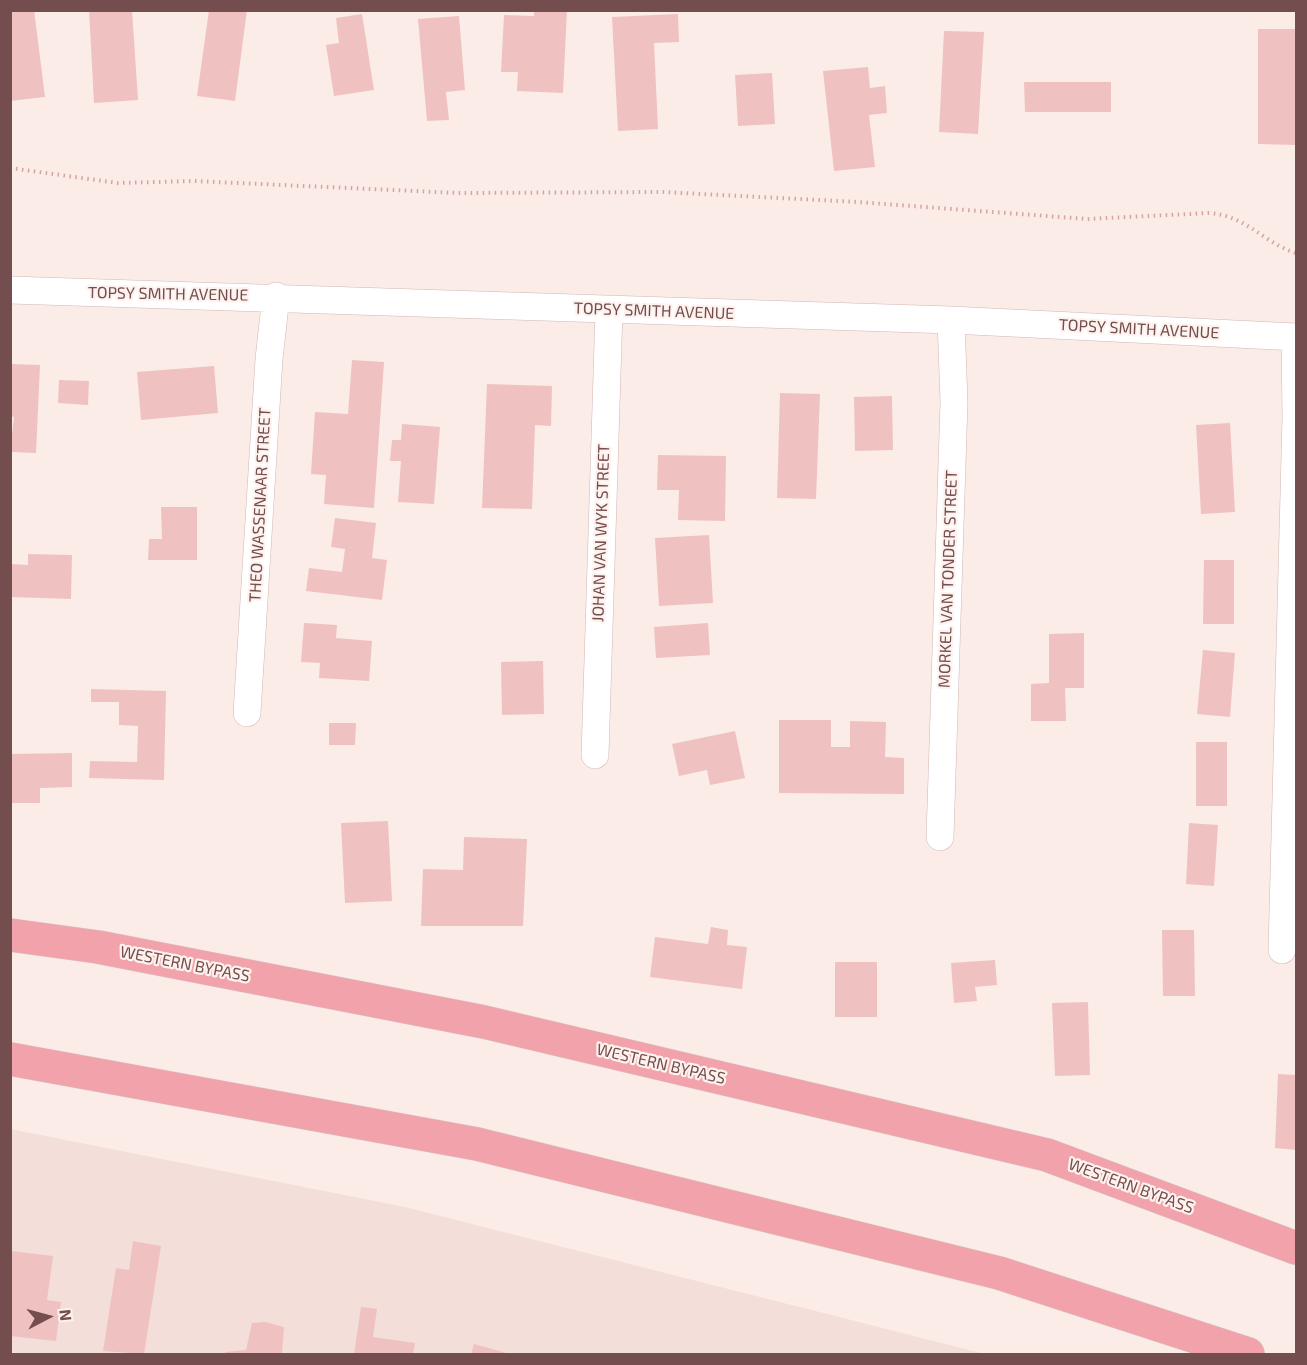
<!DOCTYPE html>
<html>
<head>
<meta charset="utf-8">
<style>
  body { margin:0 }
  #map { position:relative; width:1307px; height:1365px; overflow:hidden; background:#fbece8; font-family:"Exo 2",sans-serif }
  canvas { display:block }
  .frame { position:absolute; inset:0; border:12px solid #744d4e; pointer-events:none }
  .north { position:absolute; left:18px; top:1287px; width:60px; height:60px; -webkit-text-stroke:4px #fef2ee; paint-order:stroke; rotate:84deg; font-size:16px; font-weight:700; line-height:24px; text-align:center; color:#744d4e }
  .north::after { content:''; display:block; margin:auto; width:21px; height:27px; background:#744d4e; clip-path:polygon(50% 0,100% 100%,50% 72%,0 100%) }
</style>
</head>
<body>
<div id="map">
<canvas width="1307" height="1365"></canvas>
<div class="frame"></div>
<div class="north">N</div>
</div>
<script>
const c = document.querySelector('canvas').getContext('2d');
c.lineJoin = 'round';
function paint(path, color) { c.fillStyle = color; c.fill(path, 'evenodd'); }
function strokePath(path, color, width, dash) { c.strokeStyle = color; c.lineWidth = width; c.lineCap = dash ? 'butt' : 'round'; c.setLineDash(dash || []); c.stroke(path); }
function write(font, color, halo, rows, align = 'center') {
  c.font = font + ' "Exo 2",sans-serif'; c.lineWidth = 4.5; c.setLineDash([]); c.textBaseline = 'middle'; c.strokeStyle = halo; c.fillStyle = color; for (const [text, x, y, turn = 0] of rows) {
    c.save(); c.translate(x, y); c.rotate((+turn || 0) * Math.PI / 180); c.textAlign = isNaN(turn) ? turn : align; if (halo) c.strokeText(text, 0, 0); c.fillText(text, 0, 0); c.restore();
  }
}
paint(new Path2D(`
  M10 1129 405 1207 985 1354H11Z`), '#f4ded9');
paint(new Path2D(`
  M10 10H34L45 97 10 101Z
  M89 10H132L138 100 94 103Z
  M209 10H247L235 101 197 96Z
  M534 10H567L563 93 517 91 518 72H501L504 15 534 16Z
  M362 14 374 90 334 96 326 45 339 43 336 18Z
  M678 14 679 42 654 43 658 129 618 131 612 17Z
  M459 16 465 90 446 92 449 120 427 121 418 19Z
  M1258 29H1296V145L1258 144Z
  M944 31 984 32 978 134 939 132Z
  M868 67 870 88 885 86 887 113 869 115 875 167 834 171 823 71Z
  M772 73 775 124 738 126 735 75Z
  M1024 82H1111V112H1025Z
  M352 360 384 362 374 508 324 504 326 475 311 474 315 412 348 414Z
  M10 364 40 365 36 453 10 452 14 417 10 416Z
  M214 366 218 413 141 420 137 372Z
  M59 380 89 381 88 405 58 403Z
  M487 384 552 386 551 426 535 425 532 509 482 508Z
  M780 393 820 394 816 499 777 498Z
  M892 396 893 450 855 451 854 397Z
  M1230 423 1235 512 1201 514 1196 425Z
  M402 424 440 427 434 504 398 502 401 461H390L392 440H401Z
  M658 455 726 456 725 521 678 520 679 490H657Z
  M161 507H197V560H148L149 539H162Z
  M335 518 376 523 372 558 387 560 382 600 306 591 309 568 342 572 345 549 331 547Z
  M709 535 713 603 659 606 655 538Z
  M28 554 72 555 71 599 10 597V564L28 565Z
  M1204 560H1234V624H1203Z
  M304 623 337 625 336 638 372 641 369 681 319 678 320 663 301 662Z
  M708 623 710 655 656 658 654 627Z
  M1084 633V688H1065L1066 721H1031V684L1049 683V634Z
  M1203 650 1235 653 1230 717 1197 714Z
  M543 661 544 714 502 715 501 662Z
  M91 689 166 691 164 780 89 778 90 761 137 762 138 726 119 725V702H91Z
  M779 720H831V747H850V721L886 722 885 757 904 758V794L779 793Z
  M329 723H356L355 745H329Z
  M735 731 745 778 710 785 707 770 679 776 672 744Z
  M1196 742H1227V806H1196Z
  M72 753V787L40 788V803H10V754Z
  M388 821 392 901 345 903 341 823Z
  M1189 823 1218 825 1214 886 1186 884Z
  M464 837 527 839 523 926H421L423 869 463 870Z
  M711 927 728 930 727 945 747 947 742 989 650 977 655 937 708 944Z
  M1162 930H1194L1195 996H1163Z
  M995 960 997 985 975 987 977 1001 954 1003 951 963Z
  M835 962H877V1017H835Z
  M1088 1002 1090 1075 1055 1076 1052 1003Z
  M1278 1074 1296 1075V1150L1275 1148Z
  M133 1241 161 1246 144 1354 103 1351 116 1268 129 1270Z
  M11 1251 53 1256 47 1300 61 1302 56 1341 10 1336Z
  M361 1307 377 1309 373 1337 415 1343 413 1354H354Z
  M265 1322 284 1327 282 1354H225V1352L246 1350 252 1323Z
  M474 1344 510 1354H471Z`), '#efc2c1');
const minor = new Path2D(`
  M10 290 951 320 1296 337
  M247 713 269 359 276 296
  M595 755 609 311
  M940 837 954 402 951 320
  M1282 950 1296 417 1295 337`);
const highway = new Path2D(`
  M10 935 98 947 484 1022 1047 1155 1296 1248
  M10 1059 477 1144 999 1273 1248 1354`);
strokePath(minor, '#d2b6b3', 28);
strokePath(highway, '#d5caca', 34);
strokePath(new Path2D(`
  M10 168 118 183 194 181 459 193 663 192 858 202 1087 219 1209 213C1248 216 1263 243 1296 253`), '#d4a4a4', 4, [1.5, 4.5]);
strokePath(minor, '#fff', 27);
strokePath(highway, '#f1a2ab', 33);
write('16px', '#744d4e', '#fef2ee', [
  ["TOPSY SMITH AVENUE",168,294,1],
  ["TOPSY SMITH AVENUE",654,311,2],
  ["TOPSY SMITH AVENUE",1139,329,3],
  ["THEO WASSENAAR STREET",260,505,-87],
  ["JOHAN VAN WYK STREET",601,533,-88],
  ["MORKEL VAN TONDER STREET",948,579,-88],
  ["WESTERN BYPASS",185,964,11],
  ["WESTERN BYPASS",661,1064,13],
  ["WESTERN BYPASS",1131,1186,20]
]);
</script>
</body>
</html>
